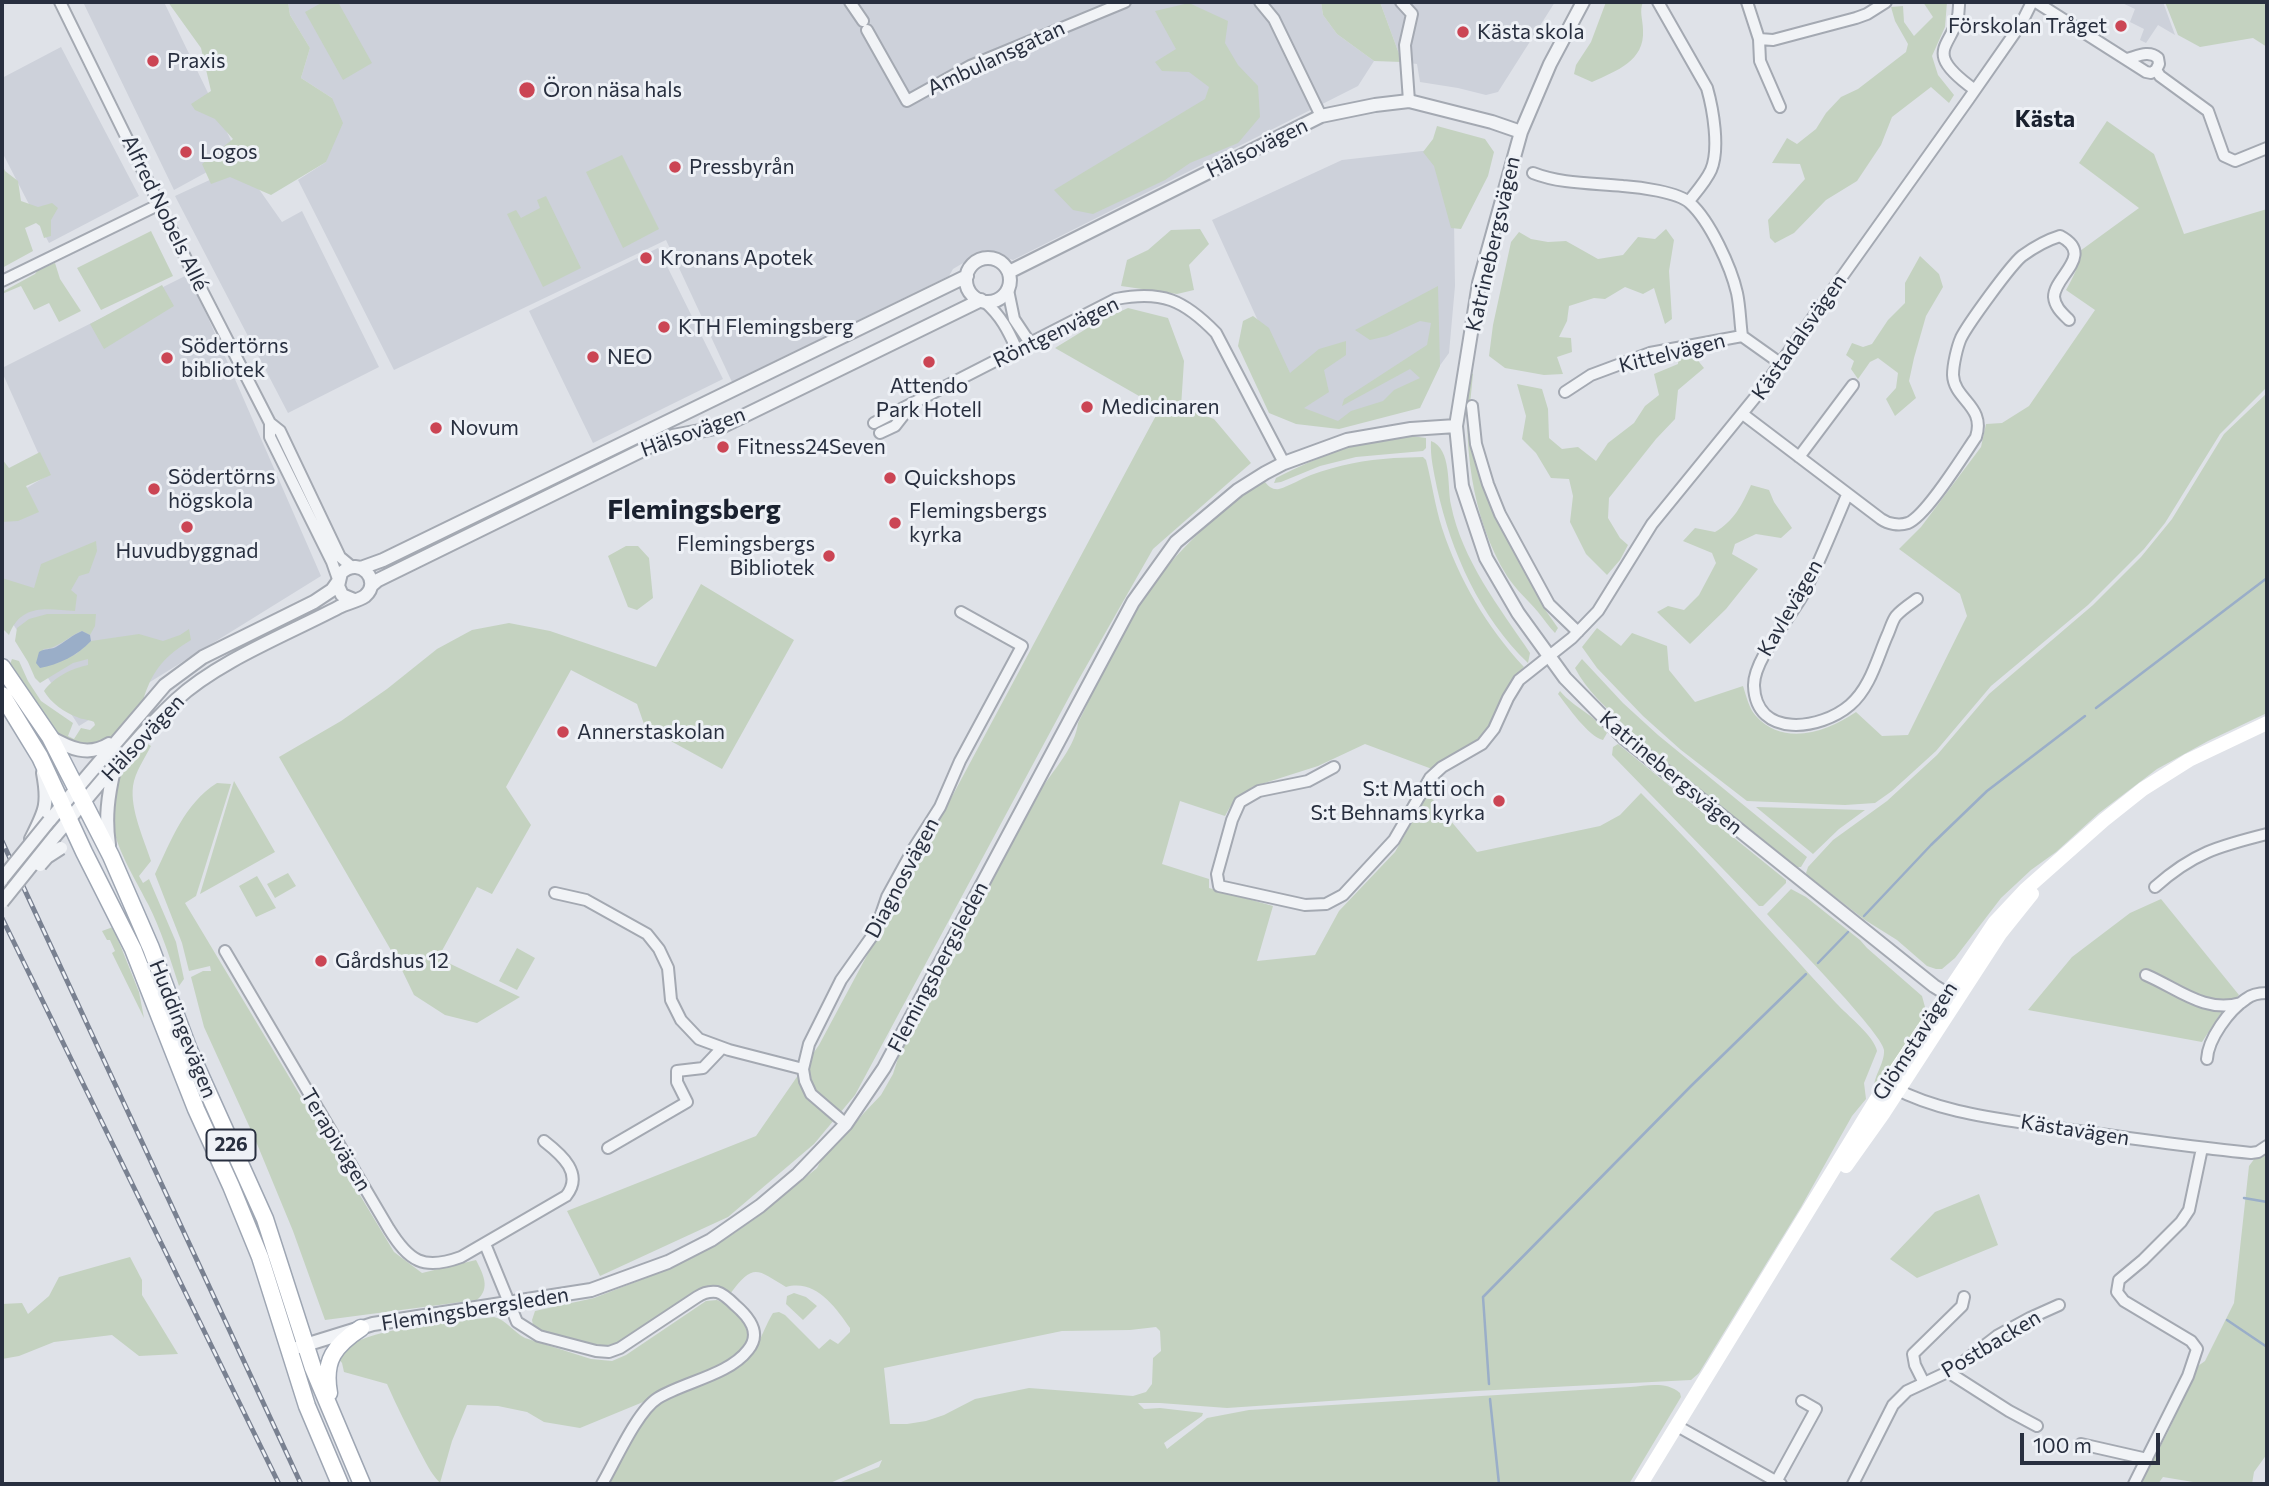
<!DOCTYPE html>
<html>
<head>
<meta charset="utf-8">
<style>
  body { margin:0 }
  #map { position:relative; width:2269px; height:1486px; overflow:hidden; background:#dfe2e8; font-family:Commissioner,sans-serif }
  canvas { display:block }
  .frame { position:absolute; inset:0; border:4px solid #282f3f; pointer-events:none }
  .scale { position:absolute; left:2020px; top:1433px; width:140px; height:32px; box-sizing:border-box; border:4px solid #282f3f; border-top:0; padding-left:9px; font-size:21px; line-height:24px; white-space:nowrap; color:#282f3f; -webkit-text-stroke:5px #eef1f6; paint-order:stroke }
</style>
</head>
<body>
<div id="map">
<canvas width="2269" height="1486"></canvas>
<div class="frame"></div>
<div class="scale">100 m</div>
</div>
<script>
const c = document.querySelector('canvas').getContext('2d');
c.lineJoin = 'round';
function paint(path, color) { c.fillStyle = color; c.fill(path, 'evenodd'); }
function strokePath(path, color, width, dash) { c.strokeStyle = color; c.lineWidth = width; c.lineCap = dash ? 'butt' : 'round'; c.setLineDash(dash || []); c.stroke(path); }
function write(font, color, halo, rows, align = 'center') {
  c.font = font + ' Commissioner,sans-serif'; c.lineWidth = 6; c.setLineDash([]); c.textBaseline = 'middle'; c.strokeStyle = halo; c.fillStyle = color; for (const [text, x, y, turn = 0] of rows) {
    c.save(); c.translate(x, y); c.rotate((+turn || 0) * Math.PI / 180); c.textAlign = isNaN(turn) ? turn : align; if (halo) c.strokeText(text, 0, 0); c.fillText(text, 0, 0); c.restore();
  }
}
paint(new Path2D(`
  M83 2H164L238 155 174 190Z
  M288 2H1321L1323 15 1337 34 1374 61 1358 86 1013 260 985 250 953 269 949 276 732 382 666 240 394 370 298 180 326 162 332 98 301 78 310 48 290 15Z
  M1380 2H1555L1498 92 1486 95 1458 88 1420 82 1417 64 1402 62Z
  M2120 2H2163L2175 35 2158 25 2146 43 2140 40 2144 29 2130 22 2135 9Z
  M61 47 139 196 49 243 2 152V78Z
  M1431 150 1454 221 1455 286 1449 353 1425 386 1341 425 1301 415 1212 220 1342 160Z
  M242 165 282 222 302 211 379 367 288 413 175 196Z
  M658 248 723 379 593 443 529 311Z
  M189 274 321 576 79 726 2 607V503L48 475 2 372V368Z`), '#cdd1da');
paint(new Path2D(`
  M168 2H288L290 15 310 48 301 78 332 98 343 123 326 162 271 195 230 177 211 184 202 164 233 139 215 119 195 110 191 104 211 91 201 48Z
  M323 2H338L372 63 343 80 305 12Z
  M1321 2H1380L1402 62 1374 61 1337 34 1323 15Z
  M1606 2H1643C1639 11 1643 20 1643 30 1645 61 1616 71 1592 82L1574 74 1576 65 1591 42Z
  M1923 2H1947L1945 27 1932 56 1938 75 1954 95 1949 103 1931 87 1892 117 1881 145 1857 181 1826 200 1794 233 1775 243 1770 238 1768 220 1805 179 1800 164 1772 163 1787 138 1797 144 1816 129 1826 113 1841 97 1858 89 1906 52 1908 44 1895 21 1891 7 1903 6 1904 22 1914 36 1933 17Z
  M2165 2H2267V47L2253 38 2200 47 2178 35Z
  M1189 3 1228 21 1225 43 1238 65 1258 86 1260 117 1238 143 1190 163 1165 180 1093 214 1073 210 1054 190 1205 99 1209 87 1189 72 1162 71 1155 62 1176 49 1155 11Z
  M2107 121 2154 154 2184 234 2267 209V387L2220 434 2165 523 2144 549 2088 605 1991 686 1936 751 1892 791 1875 803 1845 805 1747 801 1681 750 1643 716 1597 668 1582 647 1597 628 1621 646 1632 633 1667 646 1669 670 1695 702 1743 686C1746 695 1749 709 1756 716 1784 747 1827 732 1856 712L1882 736 1908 735 1967 616 1960 594 1899 549 1921 527 1981 447 1986 424 2002 423 2029 406 2095 310 2066 290C2074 276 2079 266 2080 251L2139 208 2079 163Z
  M1437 126 1485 139 1494 152 1488 176 1461 229 1451 228 1434 166 1423 152 1433 139Z
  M622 155 659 229 623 248 586 172Z
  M2 164 5 171 18 181 21 201 38 207 52 203 58 208 51 220V236L44 238 40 226 36 223 25 228 33 251 2 268Z
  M546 196 581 268 543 287 507 214 516 210 521 218 540 208 537 200Z
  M1200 229 1209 244 1189 265 1194 290 1177 294 1121 286 1127 260 1148 250 1171 230Z
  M1666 229 1674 240 1669 271 1672 319 1665 324 1654 288 1643 294 1625 287 1605 299 1594 298 1569 306 1567 321 1559 337 1571 338 1572 352 1557 357 1563 374 1544 375 1505 368 1489 356 1493 325 1511 242 1519 232 1531 239 1548 242 1566 241 1598 259 1623 255 1638 237 1655 239Z
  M151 231 173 276 101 310 77 268Z
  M1920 256 1939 274 1943 287 1926 316 1914 358 1909 381 1916 398 1895 416 1886 399 1896 388 1898 373 1878 358 1870 362 1858 379 1851 369 1854 361 1846 355 1852 343 1863 347 1872 344 1888 320 1905 303V283Z
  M55 263 60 279 81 311 59 322 49 303 34 310 21 286 2 294V292L35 274 38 270Z
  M162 285 174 306 104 349 90 324Z
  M1438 286 1440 366 1420 408 1339 429 1296 424 1269 413 1238 346 1243 321 1253 316 1269 328 1290 373 1319 349 1346 341V355L1324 370 1329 392 1304 408 1338 421 1351 411 1383 401 1394 390 1420 378 1410 369 1342 406 1344 399 1427 345 1431 323 1420 321 1387 336 1370 340 1355 330Z
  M1128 308 1168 318 1184 361 1181 407 1214 419 1251 463 1153 549 1075 686 855 1095 814 1144 728 1217 600 1276 567 1211 756 1136 819 1045 1160 408 1055 348 1099 321Z
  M1691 352 1704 368 1678 390 1675 419 1656 439 1609 498 1608 518 1620 538 1628 545 1620 560 1607 575 1586 554 1570 522 1573 496 1569 479 1551 478 1536 453 1522 439 1526 416 1517 384 1542 389 1548 409 1549 438 1562 449 1578 447 1596 461 1608 443 1634 423 1645 406 1659 395 1654 374 1678 364 1679 353Z
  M1470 373 1473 374 1470 404 1472 440 1546 611 1558 628 1555 633C1549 627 1544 619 1538 612 1528 600 1516 590 1507 576 1471 518 1462 440 1470 373Z
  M2267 393V713L2208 741 2157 769 2099 813 2056 852 2031 870 2001 898 1955 958 1942 969H1936L1927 966 1897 940 1865 920 1808 876 1806 873 1808 867 1833 840 1887 801 1937 755 1989 694 2093 605 2141 557 2172 519 2224 434Z
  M1412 436 1426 438V448L1423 451 1356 457 1320 466 1281 482 1274 483 1276 478C1319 456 1364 438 1412 436Z
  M1431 441C1452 449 1447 486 1451 505 1462 560 1499 607 1530 653L1528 663C1480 617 1451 552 1437 488 1434 472 1430 457 1431 441Z
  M40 452 51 475 26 486 39 512 18 521 2 522V459L9 468Z
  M1394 458 1423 457 1426 460C1432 483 1435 506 1442 528 1459 580 1487 627 1524 667 1505 686 1505 699 1493 720 1480 743 1454 756 1432 769L1365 744 1318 766 1252 787 1230 807 1225 816 1180 801 1162 864 1209 879V888L1273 906 1257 961 1315 955 1339 911 1395 852 1428 794 1477 852 1600 826 1620 815 1641 793C1709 860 1771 933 1836 1003 1847 1015 1875 1037 1877 1051L1864 1083 1866 1099 1852 1116 1801 1207 1699 1373 1691 1380 1475 1391 1227 1408 1160 1403H1138L1144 1409 1160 1408 1203 1413 1202 1416 1164 1443 1167 1449 1207 1418 1249 1410 1630 1387C1647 1386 1666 1381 1680 1393L1681 1397 1629 1484H836L879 1467 882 1460 828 1484H608C622 1459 639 1414 665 1400 687 1387 725 1380 743 1364 758 1351 763 1329 773 1313L779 1312 785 1315 819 1349 830 1339 838 1344 850 1332V1328C835 1307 816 1279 786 1287 757 1270 754 1262 730 1294L713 1285 703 1287 620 1342C594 1352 566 1337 540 1330L533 1325 532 1320 535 1311 594 1298 656 1274 686 1261 730 1236 756 1218 817 1168 833 1138 842 1139 863 1114 881 1095 893 1074 899 1055 1042 788C1055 768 1075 747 1078 723 1097 685 1114 644 1137 608 1168 559 1212 516 1261 483L1265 482C1269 487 1273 490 1279 489 1290 486 1300 479 1311 475 1338 465 1365 460 1394 458ZM1156 1327 1160 1331 1161 1351 1153 1358 1152 1384 1146 1392 1133 1396 1029 1388 975 1399 944 1415 926 1421 907 1424H890L884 1368 1062 1331 1130 1330Z
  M1751 485 1769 490 1774 502 1792 528 1781 538 1756 534 1735 544 1732 554 1758 569 1726 609 1690 644 1657 612 1668 606 1684 610 1699 595 1716 563 1712 553 1683 541 1695 528 1715 532C1734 521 1742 505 1751 485Z
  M96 541 97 551 89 573 79 576 71 590 77 595 75 611C47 609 21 603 9 635L2 628V578L34 588 41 564Z
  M626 546H638L649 558 653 598 637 610 628 607 608 556Z
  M701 584 794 640 722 769 645 727 637 704 571 670 506 787 531 825 492 894 477 887 438 958 520 997 477 1023 445 1015 414 995 399 964 279 757 341 721 387 689 437 649 472 630 509 623 550 631 656 667Z
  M47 614H96L95 626 90 635 82 631C68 636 58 649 43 649L55 664 76 654 91 641 139 634 163 641 180 635 189 629 191 640C165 656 154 668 144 697L147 699 112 738 106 743 87 749 57 737 9 667 12 659 19 661 28 681 41 701 73 723 68 736 74 739 81 728 90 730 95 725 94 722C88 719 83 720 77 717 65 713 50 702 44 691 53 678 72 668 88 665V659L73 663 40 683 35 678 28 662 15 641 17 628 29 619Z
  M1582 659 1623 703 1658 735 1807 857 1801 867H1796C1738 821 1678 777 1624 725 1607 708 1586 690 1575 668Z
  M1560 691C1574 708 1594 714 1607 733L1603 740C1588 736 1568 707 1558 694Z
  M146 743 151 746C145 758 135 772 133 786 130 810 144 839 151 861L139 876 143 883 149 879 176 942 184 979 179 986C170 958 161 930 148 904 128 864 94 818 122 773 129 762 138 753 146 743Z
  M1618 744 1786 880V883L1763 906H1759L1612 755 1613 747Z
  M234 781 275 852 200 894Z
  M217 783 231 784 196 896 185 903 394 1252 422 1273 476 1260C483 1274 491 1288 477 1300L325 1320 293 1231 255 1139 204 1027 191 977 203 971H211L210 966 189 971 182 943 155 874C171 841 184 804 217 783Z
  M1756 807 1864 810H1865L1839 829 1813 854Z
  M288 873 296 886 275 898 267 884Z
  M257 876 276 908 256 917 239 886Z
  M1791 889 1806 897 1860 940 1867 948 1922 996 1925 1007 1921 1021 1874 1092C1872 1077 1885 1064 1884 1050 1883 1034 1784 933 1767 914Z
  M2161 899 2239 995 2221 1013 2202 1042 2028 1010 2072 957 2130 913Z
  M113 927 139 992 144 1018 112 953 115 951 110 940H107L102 931Z
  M517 948 535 958 517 990 499 981Z
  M2267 1152V1454L2254 1472 2252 1484H2205L2163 1477 2158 1484H2140L2168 1432 2198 1366 2205 1361 2234 1303 2249 1166 2255 1158Z
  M1979 1194 1998 1245 1917 1278 1890 1259 1935 1212Z
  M130 1257 142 1280V1295L178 1354 139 1356 112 1335 54 1342 19 1356 2 1359V1304L22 1303 28 1314 49 1296 59 1277Z
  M794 1293 806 1297 817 1306 803 1320 786 1304 787 1296Z
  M717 1300C734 1307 750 1321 751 1341L736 1357 717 1368 648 1400 580 1428 544 1422 527 1412 498 1406 467 1405 452 1441 440 1483C429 1471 427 1464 419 1450 408 1428 397 1407 387 1384L344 1372 342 1363 338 1358C343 1353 348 1347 354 1343 386 1326 456 1322 494 1317 507 1320 513 1332 525 1338L591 1359 612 1361 626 1355 706 1301Z`), '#c4d2c0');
paint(new Path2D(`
  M82 631 90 635 91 641C78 655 58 665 40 668L36 663 39 652C45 648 50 650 56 647 65 642 72 635 82 631Z`), '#9aaec8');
strokePath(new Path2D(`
  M2096 708 2267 578
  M1864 916 1931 845 1987 791 2085 716
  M1818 963 1848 932
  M2244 1198 2267 1202
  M2227 1320 2267 1347
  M1489 1384 1483 1297 1691 1086 1806 974
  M1490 1399 1499 1484`), '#9aaec8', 2.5);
const minor = new Path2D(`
  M60 2 191 269 270 423 280 431 340 557 352 567
  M850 2 863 21
  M1260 2 1274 19 1321 116
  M1401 2 1412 14 1405 45 1409 101
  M1658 2 1707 88C1713 109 1720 149 1711 170 1706 181 1697 191 1689 201
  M1747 2 1759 39 1773 40 1856 18 1867 14 1886 2
  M1959 2C1961 48 1914 46 1975 90
  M2036 2 2146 72 2151 73 2156 70 2160 76 2208 111 2224 156 2235 161 2267 148
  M867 30 907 101 970 66 1125 2
  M1759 39 1760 61 1780 107
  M2127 59C2138 56 2149 50 2158 58L2159 64 2156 70
  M1533 173C1561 184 1593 183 1623 186 1639 187 1678 192 1690 203 1710 221 1731 267 1737 293 1740 307 1740 322 1742 336L1780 363
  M2 281 160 204
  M1008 290 1014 319 1030 343
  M985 302C1001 316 1008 330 1017 350
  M1565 392 1591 375 1650 353 1742 336
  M1472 406 1476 444 1488 484 1500 514 1549 604 1578 632
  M1744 415 1881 519C1888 524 1899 526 1908 523 1926 516 1963 456 1976 437 1986 406 1954 400 1953 375 1953 365 1957 347 1961 338 1968 324 2010 266 2022 256 2033 248 2047 240 2060 236 2096 255 2054 276 2054 297 2055 307 2062 313 2069 320
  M270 423V437L332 562 338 579
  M874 423 1116 299C1162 290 1184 300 1216 333L1284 463
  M880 433 895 426 909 408
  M1799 457 1853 385
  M1847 495C1833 528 1820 561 1804 593 1791 617 1753 660 1754 686 1756 739 1821 730 1850 705 1870 688 1877 659 1887 636 1890 630 1892 621 1896 616 1901 610 1910 604 1917 599
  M1334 767 1308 781 1259 791 1240 802 1232 820 1217 874 1219 886 1305 905 1326 904 1343 895 1394 840 1430 778 1442 767 1482 744 1494 729 1508 698 1519 680 1572 638 1598 611 1652 524 1762 389 1968 100 2021 24 2032 2
  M2155 887C2193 853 2219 846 2267 834
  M555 893 586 900 647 934 659 949 668 968 671 1000 681 1020 699 1039 729 1050 803 1069
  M225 951 389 1229C409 1261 423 1271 461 1257L566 1196C584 1174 562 1155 544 1141
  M2146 975C2177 988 2205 1014 2241 1003
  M2207 1059C2208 1039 2229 1010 2246 999 2252 994 2260 993 2267 993
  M1894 1088C1939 1112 1994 1118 2044 1126 2113 1136 2181 1146 2251 1153L2258 1152 2267 1146
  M846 1124 811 1094 805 1081 803 1069 809 1044 841 980 875 932 887 897 914 848 940 807 960 761 1022 646 961 612
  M608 1148 687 1102 677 1082V1071L703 1068 722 1048
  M485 1244 517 1322 539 1336 596 1351 609 1352 620 1348 697 1297C703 1293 710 1291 717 1292 724 1294 730 1300 735 1305 749 1317 762 1333 748 1350 729 1375 684 1382 658 1398 637 1411 615 1462 602 1484
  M1948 1372 2009 1411 2037 1426
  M1924 1383 1915 1365 1913 1354 1962 1306 1964 1297
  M1677 1426 1781 1484
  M2081 1444 2147 1459
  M1776 1482 1816 1409 1802 1401
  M1853 1484 1893 1405 1907 1391 1954 1369 1997 1336 2030 1318 2059 1305
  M2134 1484 2188 1376 2197 1349 2191 1341 2124 1301 2117 1292 2119 1280 2143 1260 2181 1222 2189 1210 2202 1148`);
const tertiary = new Path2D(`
  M1583 2 1550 64 1521 132 1479 283 1456 426 1462 486 1486 558 1518 613 1565 678 1624 738 1934 986 1955 999
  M966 280a22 22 0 1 1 44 0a22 22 0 1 1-44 0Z
  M1009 272 1321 116 1375 105 1409 101 1492 122 1521 132
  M361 568 383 560 967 276
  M371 586 378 580 661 441 673 436 721 427 981 300
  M50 737C69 748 88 757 109 744
  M49 821 165 685 203 657 314 602 332 590 337 583
  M55 836C93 792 134 739 176 700 218 661 288 634 339 607 346 603 358 601 365 596 382 582 361 555 341 573L338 586 342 595 354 600
  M31 839C45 811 49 805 43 773
  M109 845C105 818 108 796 114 770
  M299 1347 373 1324 591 1290 668 1262 711 1240 760 1206 798 1174 846 1124 884 1068 1133 602 1176 542 1238 490 1265 473 1284 463 1347 440 1411 429 1456 426`);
const primary = new Path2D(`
  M2 667 50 737 111 856 151 948 189 1050 265 1219 313 1368 362 1484
  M2 695 40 757 84 852 133 949 196 1109 231 1186 260 1257 307 1406 340 1484
  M329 1393C323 1360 335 1345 361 1328`);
strokePath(minor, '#a4a9b2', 14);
strokePath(tertiary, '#a4a9b2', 16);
strokePath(primary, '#9ea6b3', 19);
strokePath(minor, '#f1f3f6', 10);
strokePath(tertiary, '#f1f3f6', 12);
strokePath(new Path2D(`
  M1846 1166 1883 1114 2000 934 2032 894
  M1641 1484 1876 1100 1995 922 2025 890 2104 820 2143 789 2189 760 2267 723`), '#fff', 14);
strokePath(primary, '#fff', 16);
const rail = new Path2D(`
  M2 841 301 1484
  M2 918 279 1484`);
strokePath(rail, '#798191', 5);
strokePath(rail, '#eef1f6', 2.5, [8]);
const tertiaryBridge = new Path2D(`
  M40 865 47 857 61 848
  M2 879 49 821
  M2 902 55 836`);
strokePath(tertiaryBridge, '#a4a9b2', 16, []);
strokePath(tertiaryBridge, '#f1f3f6', 12);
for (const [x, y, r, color] of [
  [2121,26,7,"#cb4554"],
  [1463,32,7,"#cb4554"],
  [153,61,7,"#cb4554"],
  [527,90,9,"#cb4554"],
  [186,152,7,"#cb4554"],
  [675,167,7,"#cb4554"],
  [646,258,7,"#cb4554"],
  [664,327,7,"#cb4554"],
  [593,357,7,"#cb4554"],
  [167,358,7,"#cb4554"],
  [929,362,7,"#cb4554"],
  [1087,407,7,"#cb4554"],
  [436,428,7,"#cb4554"],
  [723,447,7,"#cb4554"],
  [890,478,7,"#cb4554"],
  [154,489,7,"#cb4554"],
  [895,523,7,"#cb4554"],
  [187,527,7,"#cb4554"],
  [829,556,7,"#cb4554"],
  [563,732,7,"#cb4554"],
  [1499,801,7,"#cb4554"],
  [321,961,7,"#cb4554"]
]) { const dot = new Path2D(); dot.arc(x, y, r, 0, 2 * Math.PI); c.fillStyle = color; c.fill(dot); strokePath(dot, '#eef1f6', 2.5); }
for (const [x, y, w] of [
  [231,1145,49]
]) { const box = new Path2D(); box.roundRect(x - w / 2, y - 15.5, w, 31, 5); c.fillStyle = '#eef1f6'; c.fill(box); strokePath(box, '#282f3f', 2); }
write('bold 19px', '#282f3f', null, [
  ["226",231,1145]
]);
write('21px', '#282f3f', '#eef1f6', [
  ["Förskolan Tråget",2107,26,"right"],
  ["Kästa skola",1477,32],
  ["Praxis",167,61],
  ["Öron näsa hals",543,90],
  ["Logos",200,152],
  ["Pressbyrån",689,167],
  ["Kronans Apotek",660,258],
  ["KTH Flemingsberg",678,327],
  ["Södertörns",181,346],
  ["bibliotek",181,370],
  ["NEO",607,357],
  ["Attendo",929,386,"center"],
  ["Park Hotell",929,410,"center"],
  ["Medicinaren",1101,407],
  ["Novum",450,428],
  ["Fitness24Seven",737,447],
  ["Södertörns",168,477],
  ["högskola",168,501],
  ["Quickshops",904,478],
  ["Flemingsbergs",909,511],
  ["kyrka",909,535],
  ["Flemingsbergs",815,544,"right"],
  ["Bibliotek",815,568,"right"],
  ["Huvudbyggnad",187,551,"center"],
  ["Annerstaskolan",577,732],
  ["S:t Matti och",1485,789,"right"],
  ["S:t Behnams kyrka",1485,813,"right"],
  ["Gårdshus 12",335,961]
], 'left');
write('21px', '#282f3f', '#eef1f6', [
  ["Ambulansgatan",996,58,-25],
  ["Hälsovägen",1257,148,-26],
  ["Alfred Nobels Allé",165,213,64],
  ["Katrinebergsvägen",1493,244,-77],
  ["Röntgenvägen",1056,332,-26],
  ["Kästadalsvägen",1799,337,-55],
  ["Kittelvägen",1672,353,-14],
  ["Hälsovägen",693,432,-20],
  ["Kavlevägen",1790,608,-60],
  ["Hälsovägen",143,738,-47],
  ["Katrinebergsvägen",1671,773,40],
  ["Diagnosvägen",902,878,-62],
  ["Flemingsbergsleden",938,967,-62],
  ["Huddingevägen",183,1029,68],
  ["Glömstavägen",1915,1041,-57],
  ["Kästavägen",2075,1130,9],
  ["Terapivägen",336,1140,59],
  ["Flemingsbergsleden",475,1309,-9],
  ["Postbacken",1991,1344,-31]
]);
write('bold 23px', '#1a212f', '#eef1f6', [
  ["Kästa",2045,119]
]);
write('bold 28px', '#1a212f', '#eef1f6', [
  ["Flemingsberg",694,510]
]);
</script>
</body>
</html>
